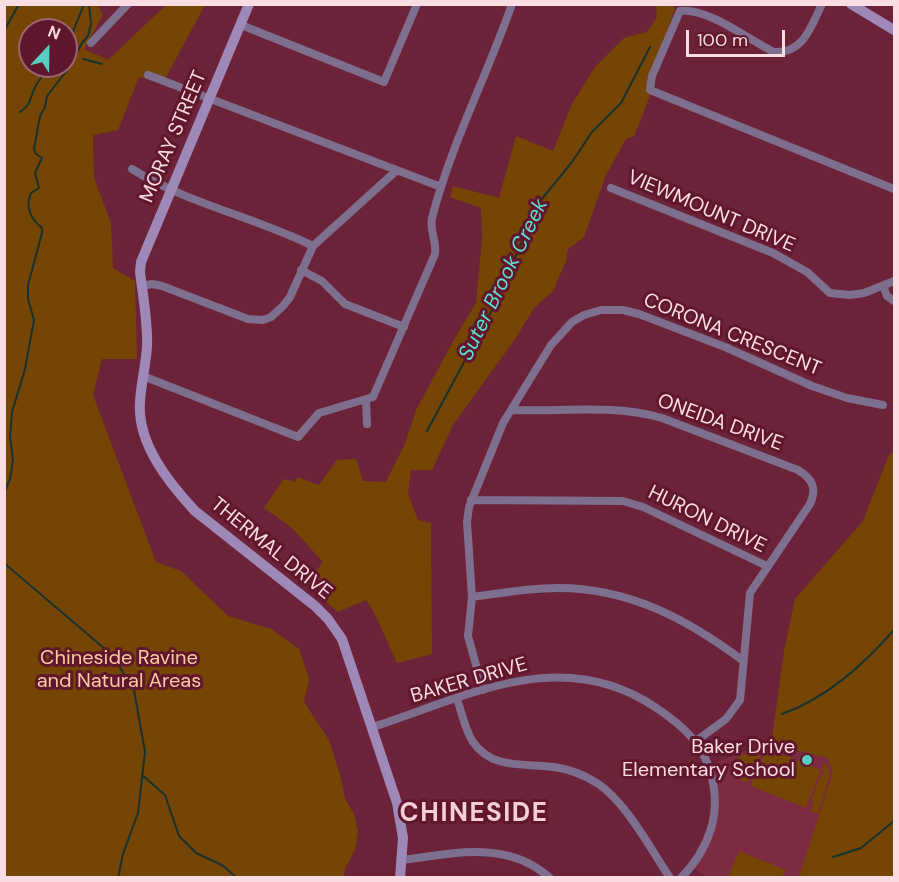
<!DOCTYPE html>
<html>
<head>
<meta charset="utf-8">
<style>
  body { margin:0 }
  #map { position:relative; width:899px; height:882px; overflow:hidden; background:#6c2339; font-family:"DM Sans",sans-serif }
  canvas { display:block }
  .frame { position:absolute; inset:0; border:6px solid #f9dde2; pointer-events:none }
  .north { position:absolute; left:18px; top:18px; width:60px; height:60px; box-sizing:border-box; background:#60172e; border:2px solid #9d6676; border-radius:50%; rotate:22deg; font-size:16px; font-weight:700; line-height:24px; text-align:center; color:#f9dde2 }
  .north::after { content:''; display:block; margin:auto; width:21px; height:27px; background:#57cec1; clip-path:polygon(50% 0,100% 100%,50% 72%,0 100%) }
  .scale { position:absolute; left:686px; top:30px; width:99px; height:27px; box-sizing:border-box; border:3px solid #f9dde2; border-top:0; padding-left:8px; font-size:18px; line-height:21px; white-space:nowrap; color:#f9dde2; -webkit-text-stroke:4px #60172e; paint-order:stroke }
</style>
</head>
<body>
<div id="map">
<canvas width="899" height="882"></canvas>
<div class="frame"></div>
<div class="north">N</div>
<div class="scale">100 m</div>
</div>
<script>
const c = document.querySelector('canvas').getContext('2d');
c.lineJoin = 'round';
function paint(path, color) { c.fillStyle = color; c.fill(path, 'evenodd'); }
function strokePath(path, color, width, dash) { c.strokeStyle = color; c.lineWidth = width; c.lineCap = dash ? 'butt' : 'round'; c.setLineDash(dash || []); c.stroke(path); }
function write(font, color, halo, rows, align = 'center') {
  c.font = font + ' "DM Sans",sans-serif'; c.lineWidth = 6; c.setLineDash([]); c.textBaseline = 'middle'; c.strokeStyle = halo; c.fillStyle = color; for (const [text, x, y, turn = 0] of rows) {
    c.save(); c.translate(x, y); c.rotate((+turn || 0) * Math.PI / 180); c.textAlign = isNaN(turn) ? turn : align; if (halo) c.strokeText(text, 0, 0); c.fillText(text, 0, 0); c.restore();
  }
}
paint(new Path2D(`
  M848 635 843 877H706L692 866 713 824 709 766 774 739 780 752H801Z`), '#7c2b42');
paint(new Path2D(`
  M5 5H98L103 15 84 49 108 60 166 5H205L165 79 149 72 146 79 139 77 118 130 93 135 94 178 111 223 113 268 135 281 137 359H102L93 395 156 562 181 571 228 616 271 629 299 649 309 679 304 702 329 740 341 778 345 799 354 814 358 832 355 850 345 869 344 877H5ZM30 30H66V66H30Z
  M656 5H672L675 9 646 88 650 96 634 136 626 139 606 175 584 237 568 249 566 261 553 291 535 307 513 342 453 425 432 470H411L408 494 418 520 431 523 432 654 397 663 374 612 366 600 338 612 306 584 323 562 292 528 264 508 284 479 296 482 297 477 319 485 337 460 356 459 363 481 386 482 405 444 416 410 456 336 476 303 482 239 481 208 450 197 453 186 499 198 516 136 553 151 572 104 595 67 624 38 647 32 657 17Z
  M894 450V877H799L833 772 827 758 800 751 779 753 821 770 806 808 751 786 766 748 778 752 772 739 784 651 795 599 863 521 888 457Z
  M759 751 760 755 747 783C737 778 729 774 733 761L742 755Z
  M826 764 830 774 818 814 810 811 814 802 811 801 821 774 825 775 822 765Z
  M739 851 786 870 782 877H728Z`), '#754503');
strokePath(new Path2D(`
  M4 31 19 4
  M66 40 72 34 84 4
  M83 59 102 64
  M20 112C31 105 30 98 35 87 39 80 45 73 50 66
  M427 431 498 299 537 205 572 162 592 132 621 103 650 47
  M4 493 10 479 13 460 10 437 12 412 25 369 34 320 28 299V285L42 233V228C31 219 25 207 31 193L39 188 35 173 42 158 36 154 34 149 40 116 45 107 47 96 68 69 82 43 88 36 91 24 89 4
  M4 563 112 655 134 690 145 752 138 813 123 854 118 878
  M782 714C827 698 863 665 894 630
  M142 775 165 795 179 836 196 853 222 865 237 878
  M833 857 861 848 894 821`), '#18322f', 2);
strokePath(new Path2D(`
  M822 4C811 27 803 54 774 52 749 40 707 7 680 11L652 76 650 90 894 189
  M241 25 384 82 417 4
  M91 43 128 4
  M148 75 441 187
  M132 169C188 204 255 217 313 246
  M611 188 773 253 807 272 830 293 850 295 864 293 894 281
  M301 270 322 281 345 304 404 327
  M142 286 152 284 162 286 248 319 263 320 271 317 283 306 290 297 313 246 396 171
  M883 286 887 296 894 301
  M143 376 298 437 319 413 373 397 435 254C437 241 429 230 432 218 451 144 487 76 512 4
  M366 400 367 424
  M512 410C562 412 614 404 662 418L798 470C813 479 817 489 810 504L750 593 740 700 726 719 696 741
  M471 500 623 501 643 507 767 566
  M472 597C500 593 530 588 558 588 629 588 687 619 742 660
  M483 690 468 636 472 597 467 522 469 507 503 423 551 345 572 322 584 315 601 310H623L639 314 725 347 812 386 847 398 883 405
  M457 699C462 713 465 730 473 742 492 770 526 763 554 767 569 769 584 775 597 783 626 802 650 848 670 878
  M373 727C469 696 563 643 658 709 683 726 703 744 711 774 722 813 709 849 681 878
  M403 860C454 853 508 840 550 878`), '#7d6f8d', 8);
strokePath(new Path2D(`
  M249 4 141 262 140 272C143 297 148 322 147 346 146 365 141 383 140 402 137 443 168 482 195 511L315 606 328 619 342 639 397 803 403 838 400 878
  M851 4 894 30`), '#9e88b7', 10);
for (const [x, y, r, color] of [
  [807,760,6,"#57cec1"]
]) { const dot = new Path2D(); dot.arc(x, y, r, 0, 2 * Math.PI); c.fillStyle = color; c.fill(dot); strokePath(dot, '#60172e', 2); }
write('20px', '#f9dde2', '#60172e', [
  ["MORAY STREET",174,137,-67],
  ["VIEWMOUNT DRIVE",711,212,23],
  ["CORONA CRESCENT",732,335,22],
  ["ONEIDA DRIVE",720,423,20],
  ["HURON DRIVE",707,520,26],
  ["THERMAL DRIVE",271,549,39],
  ["BAKER DRIVE",469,681,-16]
]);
write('20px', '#f9cca0', '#60172e', [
  ["Chineside Ravine",119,659],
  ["and Natural Areas",119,682]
]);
write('20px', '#f9dde2', '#60172e', [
  ["Baker Drive",795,748],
  ["Elementary School",795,771]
], 'right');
write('italic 21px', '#5eded0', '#60172e', [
  ["Suter Brook Creek",504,280,-64]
]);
c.letterSpacing = '1.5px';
write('bold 26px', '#f4d0d6', '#60172e', [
  ["CHINESIDE",474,814]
]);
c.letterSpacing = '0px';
</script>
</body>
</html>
